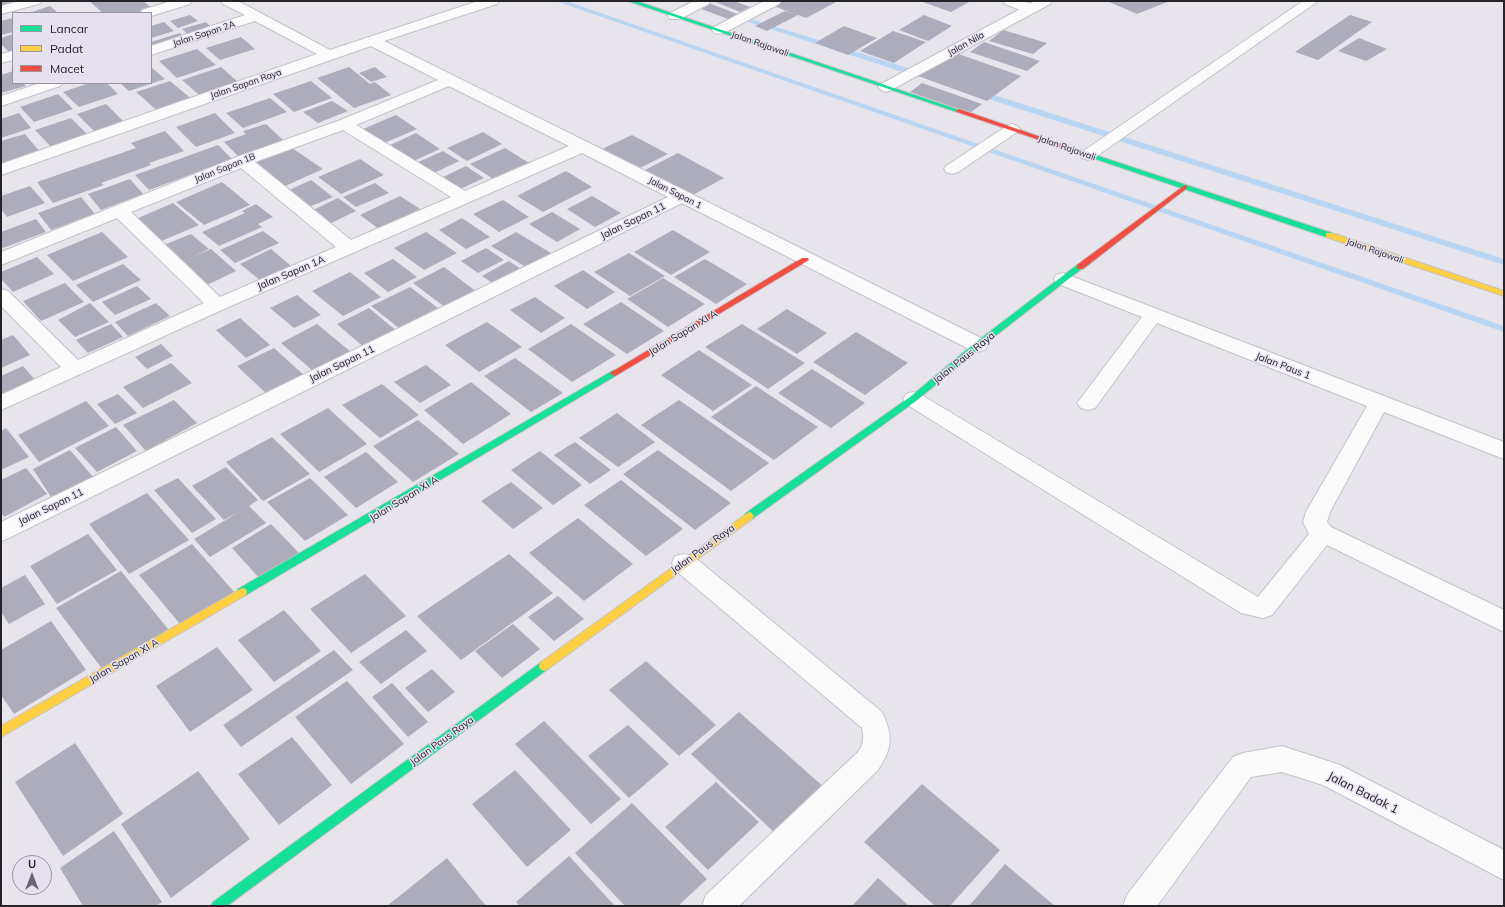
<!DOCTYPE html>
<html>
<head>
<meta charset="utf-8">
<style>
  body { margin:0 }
  #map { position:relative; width:1505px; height:907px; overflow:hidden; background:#e7e4ec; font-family:Mulish,sans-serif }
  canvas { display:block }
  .frame { position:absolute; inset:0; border:2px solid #252328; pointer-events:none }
  .legend { position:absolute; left:12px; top:12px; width:140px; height:72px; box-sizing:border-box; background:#e6e0ef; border:1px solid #99949f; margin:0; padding:5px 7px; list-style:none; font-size:12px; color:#252328 }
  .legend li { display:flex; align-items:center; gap:8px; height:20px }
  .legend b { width:20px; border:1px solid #99949f }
  .north { position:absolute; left:12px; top:855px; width:40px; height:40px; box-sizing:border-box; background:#e6e0ef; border:1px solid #99949f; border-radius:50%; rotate:0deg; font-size:11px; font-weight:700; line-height:16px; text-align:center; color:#252328 }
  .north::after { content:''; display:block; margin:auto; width:14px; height:18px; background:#69676d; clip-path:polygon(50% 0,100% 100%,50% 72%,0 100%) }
</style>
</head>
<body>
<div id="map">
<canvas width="1505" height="907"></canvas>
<div class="frame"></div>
<ul class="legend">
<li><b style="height:5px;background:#16e098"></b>Lancar</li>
<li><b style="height:5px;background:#ffcf43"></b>Padat</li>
<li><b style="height:5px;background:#f24e42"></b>Macet</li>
</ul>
<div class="north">U</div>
</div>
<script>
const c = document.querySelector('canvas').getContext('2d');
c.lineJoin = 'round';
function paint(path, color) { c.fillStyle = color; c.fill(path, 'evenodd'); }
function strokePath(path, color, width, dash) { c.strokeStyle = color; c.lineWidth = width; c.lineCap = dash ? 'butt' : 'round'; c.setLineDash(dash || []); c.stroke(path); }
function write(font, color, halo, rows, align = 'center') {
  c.font = font + ' Mulish,sans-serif'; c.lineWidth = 3; c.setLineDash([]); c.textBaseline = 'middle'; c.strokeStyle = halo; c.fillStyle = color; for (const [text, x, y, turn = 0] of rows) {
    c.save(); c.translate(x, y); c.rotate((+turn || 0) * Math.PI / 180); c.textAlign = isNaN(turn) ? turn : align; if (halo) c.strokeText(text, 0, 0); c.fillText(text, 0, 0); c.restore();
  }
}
paint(new Path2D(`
  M556 1H566L1504 326V332Z
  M686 1H696L708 6 705 8Z
  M735 14 924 73 925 75 924 77H918L733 17 732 16Z
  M976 91H982L1504 259V265L976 95Z`), '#b9d5f4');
paint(new Path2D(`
  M1 1H15L16 2 1 7Z
  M89 1H143L152 8 137 13H103Z
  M713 1H734L750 7 740 12Z
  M784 1H838L806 18 798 15 767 31 755 26 785 11 794 14 774 6Z
  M920 1H971L951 12Z
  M1107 1H1170L1137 14Z
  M706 2 740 15 731 20 696 7Z
  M50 6 58 13H29Z
  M190 15 198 21 178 28 170 21Z
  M924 15 952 26 928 41 899 30Z
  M1350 15 1372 22 1318 60 1295 52Z
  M13 18V32L1 35V21Z
  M164 22 174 31 151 38V26Z
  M206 22 212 28 189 35 182 29Z
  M844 26 877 38 848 55 815 43Z
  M1003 30 1047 43 1033 54 989 41Z
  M893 31 926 42 894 63 860 51Z
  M180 33 186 39 151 48V42Z
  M13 34V51L9 52 1 44V38Z
  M241 37 255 49 220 60 206 48Z
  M1359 38 1387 49 1366 61 1338 51Z
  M984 42 1040 61 1027 71 970 52Z
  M197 49 216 65 177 78 159 61Z
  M953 52 1021 76 987 101 918 76Z
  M151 67 165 79 129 91 120 83H151Z
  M221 67 238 82 199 95 182 80Z
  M349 67 370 84 375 82 391 95 354 108 317 78Z
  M375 67 387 77 371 82 359 73Z
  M13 71V83H23L26 86 1 93V75Z
  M170 81 194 101 160 113 136 92Z
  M311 81 332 98 294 112 273 94Z
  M89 83H107L118 94 79 107 63 92Z
  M922 83 982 104 970 113 910 92Z
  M58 94 73 109 34 122 20 107Z
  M270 98 287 112 243 128 226 113Z
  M332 101 348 111 318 123 303 112Z
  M106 104 125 123 96 133 77 114Z
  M19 113 31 128 1 138V119Z
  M215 113 235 133 196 147 176 127Z
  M396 115 417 129 382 144 361 130Z
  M71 118 90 137 54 150 35 130Z
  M266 124 283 140 239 157 224 142 246 134 243 131Z
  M165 131 184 151 149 163 151 165 101 183 104 185 53 203 37 182 136 148 131 143Z
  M483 132 502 144 467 161 447 148Z
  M416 133 440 149 409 163 386 147Z
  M25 134 40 152 1 165V141Z
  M632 135 668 154 636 170 600 150Z
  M218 145 232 159 149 190 135 175Z
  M292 148 323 169 283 187 253 164Z
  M505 148 529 163 495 180 470 164Z
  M443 151 459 161 430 175 414 164Z
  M678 153 724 178 689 197 643 171Z
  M360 159 384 175 341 194 318 177Z
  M466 166 484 178 456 191 439 179Z
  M566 171 592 187 543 212 517 196Z
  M130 179 143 194 101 210 88 194Z
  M311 180 333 197 304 209 285 192Z
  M222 182 250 205 204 225 176 202Z
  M375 183 389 193 356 207 343 197Z
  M30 186 45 203 7 217 1 209V196Z
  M400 196 420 209 379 229 360 215Z
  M592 196 621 213 595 227 567 209Z
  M81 197 95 214 51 230 38 213Z
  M338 198 356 211 327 225 309 212Z
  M503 200 529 217 499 232 473 214Z
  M173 203 199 225 159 242 136 219Z
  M256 204 273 217 258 224 262 227 219 246 202 232 245 213 242 211Z
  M552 212 580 229 557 242 529 224Z
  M462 218 490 237 466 249 439 230Z
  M36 219 46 232 3 248 1 245V232Z
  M673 230 710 252 671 275 634 252Z
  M263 231 279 243 235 263 220 250Z
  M102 232 128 257 73 281 47 255Z
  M426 232 457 253 424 270 394 248Z
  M516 232 551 253 526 267 491 246Z
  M191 234 209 249 190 258 211 249 236 271 203 287 164 245Z
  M486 248 504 260 478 273 461 261Z
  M271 249 291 266 261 281 240 264Z
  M629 253 665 276 630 296 594 272Z
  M37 257 54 274 13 292 1 279V272Z
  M393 259 417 277 388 292 364 273Z
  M705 259 747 284 716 304 674 277Z
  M509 261 521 269 494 284 482 276Z
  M123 264 141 280 93 302 76 285Z
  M444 267 477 292 446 308 413 283Z
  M583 270 615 292 587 309 554 286Z
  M350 272 381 297 343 316 312 291Z
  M663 278 705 304 668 327 627 299Z
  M65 283 84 302 41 321 23 301Z
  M137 286 151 299 115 315 102 302Z
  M410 287 438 308 399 328 371 306Z
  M297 295 321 315 294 328 270 308Z
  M535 297 565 318 541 333 510 310Z
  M621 302 664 331 627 354 583 324Z
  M90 303 109 322 75 337 58 320Z
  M156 303 170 316 128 336 115 322Z
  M369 308 398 332 366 349 337 324Z
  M787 309 827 333 797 354 757 329Z
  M240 318 270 345 246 358 216 330Z
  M487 322 522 347 479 372 445 345Z
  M111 324 123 337 88 353 76 340Z
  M317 324 351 352 314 372 281 343Z
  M571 324 616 355 572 382 528 349Z
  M742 324 805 363 768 389 705 347Z
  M856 332 908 363 865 395 813 362Z
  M13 335 30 355 1 368V340Z
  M161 344 173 356 147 369 135 357Z
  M274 348 306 377 270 397 237 366Z
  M699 350 752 385 713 411 661 375Z
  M515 358 563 393 531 412 484 376Z
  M171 363 192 383 143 408 123 387Z
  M426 365 451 385 420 403 394 382Z
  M23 366 38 383 1 401V376Z
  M812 369 865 403 831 428 778 393Z
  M471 382 511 414 463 444 424 410Z
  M382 384 419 415 380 438 342 405Z
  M756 386 818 427 774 460 711 417Z
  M118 394 137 413 115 424 97 404Z
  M174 400 197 423 146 451 123 425Z
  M679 400 769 463 731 491 641 425Z
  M86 401 109 426 39 462 18 435Z
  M328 408 367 444 319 472 280 434Z
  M617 413 655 442 618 467 579 438Z
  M418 420 459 454 413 482 373 446Z
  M116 427 137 451 97 472 75 448Z
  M6 428 29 457 1 470V431Z
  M272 437 310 474 263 501 226 462Z
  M575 442 611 470 590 484 554 455Z
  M70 450 94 478 53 500 33 469Z
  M658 450 731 503 695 530 623 474Z
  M540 451 582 485 553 505 511 470Z
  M366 452 398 482 356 508 324 477Z
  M226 467 258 500 249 506 266 523 210 557 194 539 239 512 224 520 192 486Z
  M26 468 47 494 4 517 1 513V480Z
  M178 478 216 519 192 533 154 490Z
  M310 478 348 515 305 541 267 502Z
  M621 480 683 529 646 556 584 505Z
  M511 482 543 508 513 529 481 501Z
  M147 493 189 540 129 574 89 524Z
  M578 518 633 564 584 601 529 553Z
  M271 524 300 554 260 579 232 548Z
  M88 534 117 570 57 604 30 566Z
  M192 544 236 594 180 624 139 575Z
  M509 554 553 593 461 660 417 616Z
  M121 571 168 629 103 670 56 608Z
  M365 574 406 616 351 653 310 609Z
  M25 575 45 604 9 624 1 612V588Z
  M558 596 584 619 554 641 528 617Z
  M284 610 321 651 274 682 238 640Z
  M51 621 86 670 14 714 1 695V650Z
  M513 624 540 649 502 678 475 651Z
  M406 630 427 651 381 684 359 662Z
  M217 647 253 690 190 732 156 686Z
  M334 650 353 670 241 747 223 725Z
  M646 661 716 725 679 756 609 690Z
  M432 669 455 692 428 712 405 688Z
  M347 681 404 744 351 784 295 717Z
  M392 683 428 722 408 737 372 697Z
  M739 712 826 789 777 835 691 754Z
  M544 721 621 799 591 824 515 744Z
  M628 725 669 764 629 798 588 756Z
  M292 737 332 785 279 825 238 774Z
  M75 743 123 814 63 856 15 782Z
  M515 770 571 830 527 867 472 804Z
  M198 771 250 839 171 898 121 824Z
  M716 782 759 822 708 870 665 827Z
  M922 784 1000 850 950 906H935L864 842Z
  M632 803 707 879 678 906H625L575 853Z
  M114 831 162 902 156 906H83L60 868Z
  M569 856 615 906H520L516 902Z
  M447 858 486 906H387Z
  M1005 864 1055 906H969Z
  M878 878 909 906H852Z`), '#acacbb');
const lane = new Path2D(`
  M694 1H710L709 4 680 19H670L668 16 670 13Z
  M1004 1C1014 1 1031 0 1038 9L1036 12H1026L1005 4Z
  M1303 1H1318L1094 158 1088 160 1082 158 1080 155 1082 152Z
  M1012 124 1017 126 1020 129 1017 132 958 172 952 174 946 172 944 169 946 166 1007 126Z`);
const street = new Path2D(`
  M19 1H41L39 4 1 14V6Z
  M171 1H192L190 4 151 16V13H140L142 10Z
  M221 1H238L330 50 478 1H499L497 4 384 41 985 340 988 345 985 350 978 352 971 350 682 203 9 538 1 541V522L668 197 582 153 224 309 1 410V395L61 367 1 306V289L8 291 78 360 204 303 117 218 1 265V252L237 157 338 121 438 80 371 46 1 175V164L317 54 255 21 151 55V46L245 15 223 4ZM449 86 569 146 465 191 356 125ZM343 130 451 197 351 240 255 162ZM241 168 336 247 220 297 131 212Z
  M764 1H781L779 4 724 33 719 34 714 33 712 30 714 27Z
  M1035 1H1052L1050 4 891 90 886 92 881 90 878 87 881 84Z
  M13 51V60L1 63V54Z
  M40 83H63L60 86 1 106V96Z
  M1063 273 1504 442V459L1384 412 1330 512 1327 522 1331 527 1504 610V632L1327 545 1272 615 1263 618 1241 613 906 404 903 399 906 394 913 392 920 394 1258 597 1309 534 1303 522 1306 512 1367 406 1157 323 1095 408 1088 410 1081 408 1077 403 1081 398 1142 317 1056 283 1054 279 1056 275Z
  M684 554 693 556 882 712C893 736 893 747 878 770L739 906H702L706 895 858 752C864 744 864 737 862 728L675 570 672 563 675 556Z
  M1282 746 1340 765 1504 850V880L1323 785 1282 772 1251 777 1157 906H1123L1127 895 1233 757 1243 753Z`);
const fast = new Path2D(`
  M628 1H636L962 111 957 112Z
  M1065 145 1332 233 1333 235 1332 237H1326L1063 148 1062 147Z
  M1077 265H1083L1084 267 981 347 916 401 752 519H746L744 516 746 513 910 397 975 343Z
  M614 370 617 371 618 373 617 375 246 595 242 596 238 595 237 592 238 589Z
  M544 661 548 663 549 666 548 669 227 906H211L213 902 540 663Z`);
const slow = new Path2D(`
  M1326 233H1332L1504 291V296L1326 237Z
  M749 512 752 513 754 516 752 519 548 669 544 671 540 669 539 666 540 663Z
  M242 588 246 589 247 592 246 595 1 737V726Z`);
const jam = new Path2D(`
  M959 109 1067 146 1068 147 1067 148H1063L957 112 956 111Z
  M1185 185 1187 186V188L1083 269H1077V265Z
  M802 258H808L809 260 617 375 614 376 610 373Z`);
strokePath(lane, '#c4c2c8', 2);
strokePath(street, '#c4c2c8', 2);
strokePath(fast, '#c4c2c8', 2);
strokePath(slow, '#c4c2c8', 2);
strokePath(jam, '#c4c2c8', 2);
paint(lane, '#fbfbfc');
paint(street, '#fbfbfc');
paint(fast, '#16e098');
paint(slow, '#ffcf43');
paint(jam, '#f24e42');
write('9px', '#252328', '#e6e0ef', [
  ["Jalan Sapan 2A",204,34,-18],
  ["Jalan Rajawali",760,44,19],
  ["Jalan Nila",966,44,-29],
  ["Jalan Sapan Raya",246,84,-19],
  ["Jalan Rajawali",1067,148,19],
  ["Jalan Sapan 1B",225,168,-22],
  ["Jalan Sapan 1",675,193,27],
  ["Jalan Rajawali",1375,251,19]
]);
write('10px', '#252328', '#e6e0ef', [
  ["Jalan Sapan 11",633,221,-26],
  ["Jalan Sapan 1A",291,273,-23],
  ["Jalan Sapan XI A",683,333,-31],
  ["Jalan Paus Raya",964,358,-39],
  ["Jalan Sapan 11",342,364,-26],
  ["Jalan Paus 1",1283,366,21],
  ["Jalan Sapan XI A",404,499,-31],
  ["Jalan Sapan 11",51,507,-26],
  ["Jalan Paus Raya",703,549,-36],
  ["Jalan Sapan XI A",124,661,-30],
  ["Jalan Paus Raya",442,741,-36]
]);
write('12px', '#252328', '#e6e0ef', [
  ["Jalan Badak 1",1363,793,27]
]);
</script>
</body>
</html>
